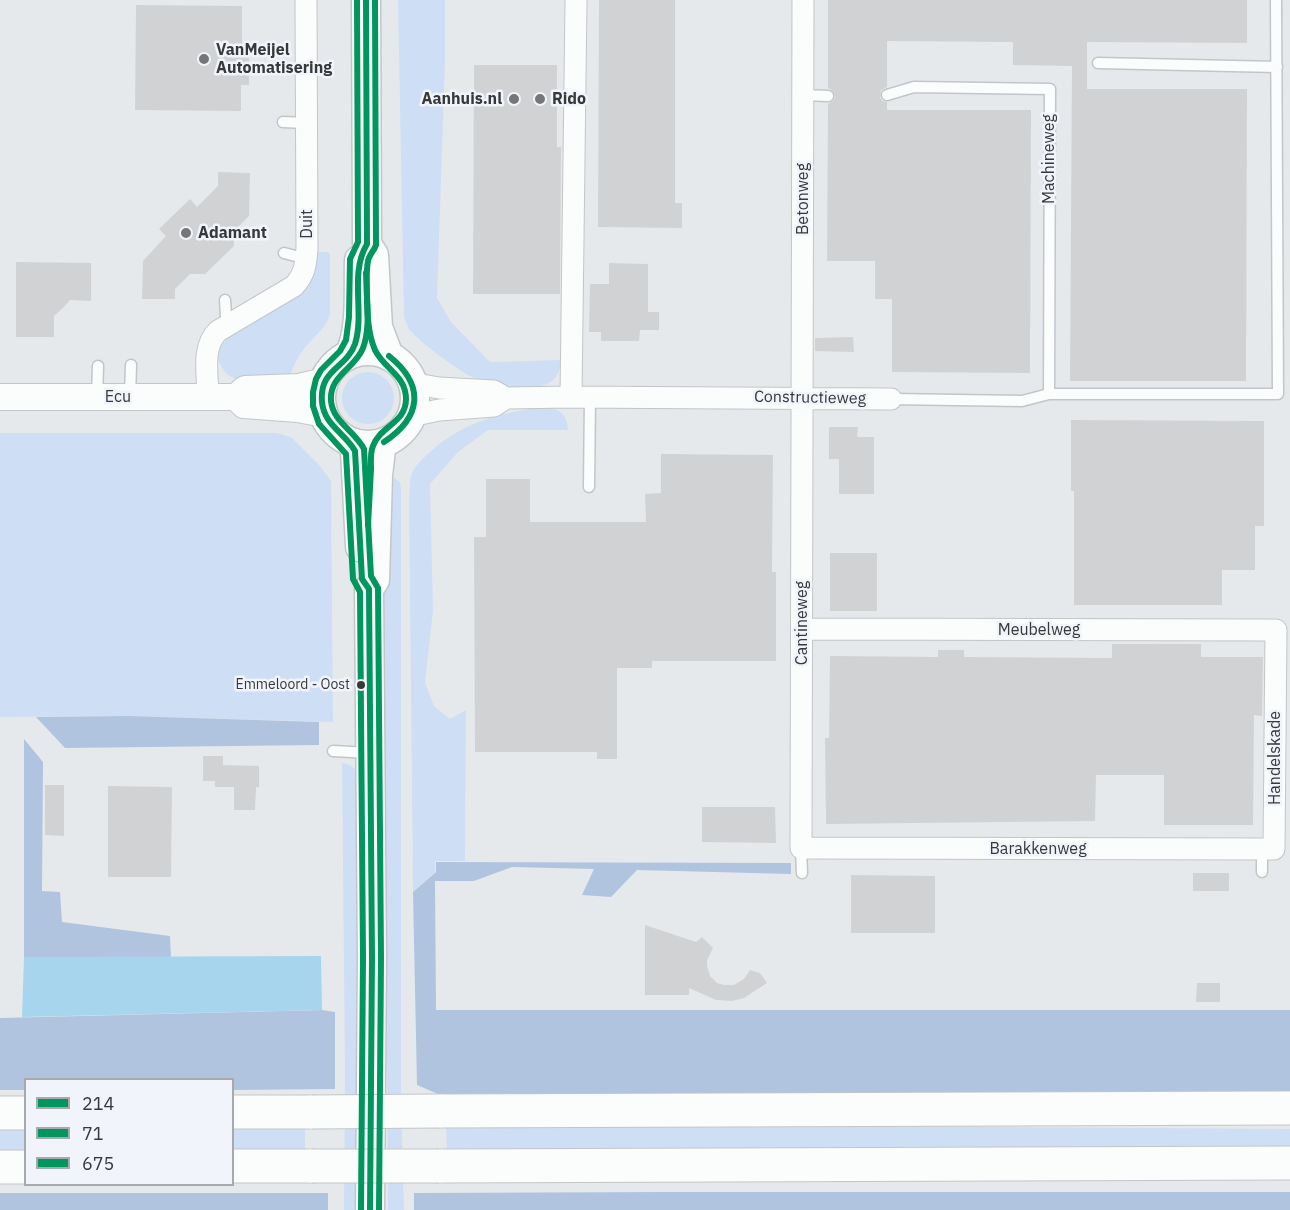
<!DOCTYPE html>
<html>
<head>
<meta charset="utf-8">
<style>
  body { margin:0 }
  #map { position:relative; width:1290px; height:1210px; overflow:hidden; background:#e6e9ec; font-family:"IBM Plex Sans",sans-serif }
  canvas { display:block }
  .legend { position:absolute; left:24px; top:1078px; width:210px; height:108px; box-sizing:border-box; background:#f1f5fb; border:2px solid #a6a9ae; margin:0; padding:8px 10px; list-style:none; font-size:18px; color:#36383a }
  .legend li { display:flex; align-items:center; gap:12px; height:30px }
  .legend b { width:30px; border:2px solid #a6a9ae }
</style>
</head>
<body>
<div id="map">
<canvas width="1290" height="1210"></canvas>
<ul class="legend">
<li><b style="height:8px;background:#00965e"></b>214</li>
<li><b style="height:8px;background:#00965e"></b>71</li>
<li><b style="height:8px;background:#00965e"></b>675</li>
</ul>
</div>
<script>
const c = document.querySelector('canvas').getContext('2d');
c.lineJoin = 'round';
function paint(path, color) { c.fillStyle = color; c.fill(path, 'evenodd'); }
function strokePath(path, color, width, dash) { c.strokeStyle = color; c.lineWidth = width; c.lineCap = dash ? 'butt' : 'round'; c.setLineDash(dash || []); c.stroke(path); }
function write(font, color, halo, rows, align = 'center') {
  c.font = font + ' "IBM Plex Sans",sans-serif'; c.lineWidth = 5; c.setLineDash([]); c.textBaseline = 'middle'; c.strokeStyle = halo; c.fillStyle = color; for (const [text, x, y, turn = 0] of rows) {
    c.save(); c.translate(x, y); c.rotate((+turn || 0) * Math.PI / 180); c.textAlign = isNaN(turn) ? turn : align; if (halo) c.strokeText(text, 0, 0); c.fillText(text, 0, 0); c.restore();
  }
}
paint(new Path2D(`
  M398 0H445V61L437 298 451 322 490 362 562 360C560 369 558 378 549 383 531 393 494 386 476 379 461 373 419 342 409 329 407 325 405 320 404 316Z
  M319 252H328L330 254V314C326 328 318 332 310 342 299 353 293 366 288 381 265 382 234 389 221 366 202 333 289 306 306 288 315 278 316 266 317 254Z
  M342 398a26 26 0 1 1 52 0a26 26 0 1 1-52 0Z
  M542 407C559 408 567 413 568 430H488L458 452 430 484 433 611 425 683 434 706 450 719 466 710 465 861H435V872L413 892 409 499C410 492 409 483 411 476 414 467 421 460 428 454 460 423 499 413 542 407Z
  M0 433H277L291 437 320 466 331 481 333 722 130 716 0 717Z
  M395 478 400 482 401 490V1098L404 1210H388L386 875 380 605 384 480Z
  M342 763C351 764 356 769 359 776L356 1210H344L345 1068Z
  M25 1124V1157H0V1125Z
  M232 1125 305 1127V1153L233 1155Z
  M722 1125 1290 1129V1159L447 1153 446 1127Z`), '#cedff5');
paint(new Path2D(`
  M130 716 319 722V745L65 748 36 717Z
  M24 739 43 762 42 891 60 892 62 922 170 936 171 957H24Z
  M436 862 791 863V874L637 870 611 897 582 895 594 869 512 867 474 881H435L436 1010H1290V1101L452 1100 417 1085 413 892 436 872Z
  M322 1010 335 1012V1089L233 1090 232 1080H26L25 1090H0V1018Z
  M666 1192H1290V1210H414V1193Z
  M0 1193H328V1210H0Z`), '#b0c4e0');
paint(new Path2D(`
  M321 956 322 1010 22 1017 24 957Z`), '#a7d5ee');
paint(new Path2D(`
  M599 0H675V203H682V228L598 227Z
  M828 0H1247V43L1087 42V89H1247L1246 381H1070L1072 66 1013 65V42L887 41V87L881 90 880 97 882 101 887 102V110H1031L1030 373 892 372V299H875V261H827L828 104 834 100 835 96 832 90 828 88Z
  M136 5 242 6V47H249V85H241V111L135 110Z
  M474 65H557V147H561L560 294H473Z
  M218 172 250 173 249 216 234 231V246L205 274H190L175 289V299H142L143 261 166 236 159 229 190 199 197 207 218 186Z
  M16 262 91 263V301L70 300 63 308 54 316V337H16Z
  M609 263 648 264V312H659V330H640L639 341H601V332H589L590 284H609Z
  M853 337 854 352 815 351V338Z
  M1071 420 1264 421V526H1255V570H1222V605H1074V491H1071Z
  M829 427H858L857 437H874V494H839V459H829Z
  M661 454 773 455 772 572H776V661H652V668H617V759H597V752H475L474 537H486V479H530V522H646L645 494 661 493Z
  M830 553H877V611H830Z
  M1112 644H1201V657H1263L1262 716 1254 715 1253 825H1164V775H1096L1095 821 826 824 825 738H829L830 656 938 657V650H964V657L1112 658Z
  M203 756H223V765L259 766V787H256L255 810H234V787H215V781H203Z
  M45 785H64V836L45 835Z
  M108 786 172 787 171 877H108Z
  M702 807H775L776 843 702 842Z
  M1193 873H1229V891H1193Z
  M851 875 935 876V933H851Z
  M645 925 696 942 702 937 713 948 707 960V966L710 976 717 983 724 985H734L744 979 750 970 760 973 767 983 744 998 732 1001 716 1000 689 988V995H645Z
  M1197 983H1220V1002H1196Z`), '#d1d2d4');
const service = new Path2D(`
  M1098 63 1277 67
  M803 95 828 96
  M887 95 914 87 1050 89 1049 394
  M283 122 306 123
  M284 253 307 259
  M225 300 226 316 230 324
  M97 397 98 366
  M130 397 131 365
  M891 399 1022 401 1049 394H1278L1276 0
  M589 487 590 397
  M333 751 370 753
  M801 848 802 873
  M1262 872V849`);
const minor = new Path2D(`
  M576 0 571 397 891 399
  M411 380 422 385 439 388 494 391 506 398 571 397
  M208 397C208 376 201 347 218 331L294 286C305 274 306 264 307 248L306 0
  M411 416 439 410 494 406 506 398
  M802 629 1276 630 1274 849 801 848 803 0`);
const tertiary = new Path2D(`
  M0 397H236L245 389 299 387 325 381
  M236 397 244 405 298 409 324 414`);
const secondary = new Path2D(`
  M366 0 367 244 374 255 378 327 389 356
  M321 398a47 47 0 1 1 94 0a47 47 0 1 1-94 0Z
  M349 355C362 330 358 289 359 260
  M351 442 355 451 360 547
  M370 1210 372 958 369 589 375 580 378 475 381 450 384 442`);
const motorway = new Path2D(`
  M439 1111 1290 1108
  M232 1112H312
  M0 1113H26
  M232 1166H312
  M439 1166 1290 1163
  M0 1167H26`);
strokePath(service, '#c3c6c8', 13);
strokePath(minor, '#c3c6c8', 23);
strokePath(tertiary, '#c3c6c8', 28);
strokePath(secondary, '#c3c6c8', 31);
strokePath(motorway, '#c3c6c8', 35);
strokePath(service, '#fbfcfc', 10);
strokePath(minor, '#fbfcfc', 21);
strokePath(tertiary, '#fbfcfc', 26);
strokePath(secondary, '#fbfcfc', 28);
strokePath(motorway, '#fbfcfc', 33);
const motorwayBridge = new Path2D(`
  M312 1112 439 1111
  M312 1166H439`);
strokePath(motorwayBridge, '#c3c6c8', 35, []);
strokePath(motorwayBridge, '#fbfcfc', 33);
strokePath(new Path2D(`
  M366 0 367 244C349 274 365 312 355 344 346 369 319 369 322 402 324 425 345 433 355 451L362 579 369 589 372 958 370 1210
  M384 442C422 417 425 385 389 356`), '#00965e', 6);
strokePath(new Path2D(`
  M357 0 358 242 350 259 349 317 346 340 340 351 321 370 316 379 313 392V406L319 424 346 454 353 579 360 592 363 958 361 1210
  M366 273C368 298 365 327 375 350 384 369 406 375 406 399 406 423 380 426 373 446 370 453 371 462 371 469 370 488 369 506 368 525`), '#00965e', 6);
strokePath(new Path2D(`
  M375 0 376 245C374 251 369 255 368 261 363 289 373 321 363 348 355 369 329 375 331 401 333 422 355 431 364 449L371 576 378 588 381 958 379 1210`), '#00965e', 6);
for (const [x, y, r, color] of [
  [204,59,6,"#747678"],
  [514,99,6,"#747678"],
  [540,99,6,"#747678"],
  [186,233,6,"#747678"],
  [361,685,5,"#36383a"]
]) { const dot = new Path2D(); dot.arc(x, y, r, 0, 2 * Math.PI); c.fillStyle = color; c.fill(dot); strokePath(dot, '#f1f5fb', 2); }
write('14px', '#36383a', '#f1f5fb', [
  ["Emmeloord - Oost",350,685]
], 'right');
write('bold 16px', '#36383a', '#f1f5fb', [
  ["VanMeijel",216,50],
  ["Automatisering",216,68],
  ["Aanhuis.nl",502,99,"right"],
  ["Rido",552,99],
  ["Adamant",198,233]
], 'left');
write('16px', '#36383a', '#f1f5fb', [
  ["Machineweg",1049,159,-90],
  ["Betonweg",803,199,-90],
  ["Duit",307,224,-90],
  ["Ecu",118,397],
  ["Constructieweg",810,398,1],
  ["Cantineweg",802,623,-90],
  ["Meubelweg",1039,630],
  ["Handelskade",1275,758,-90],
  ["Barakkenweg",1038,849]
]);
</script>
</body>
</html>
